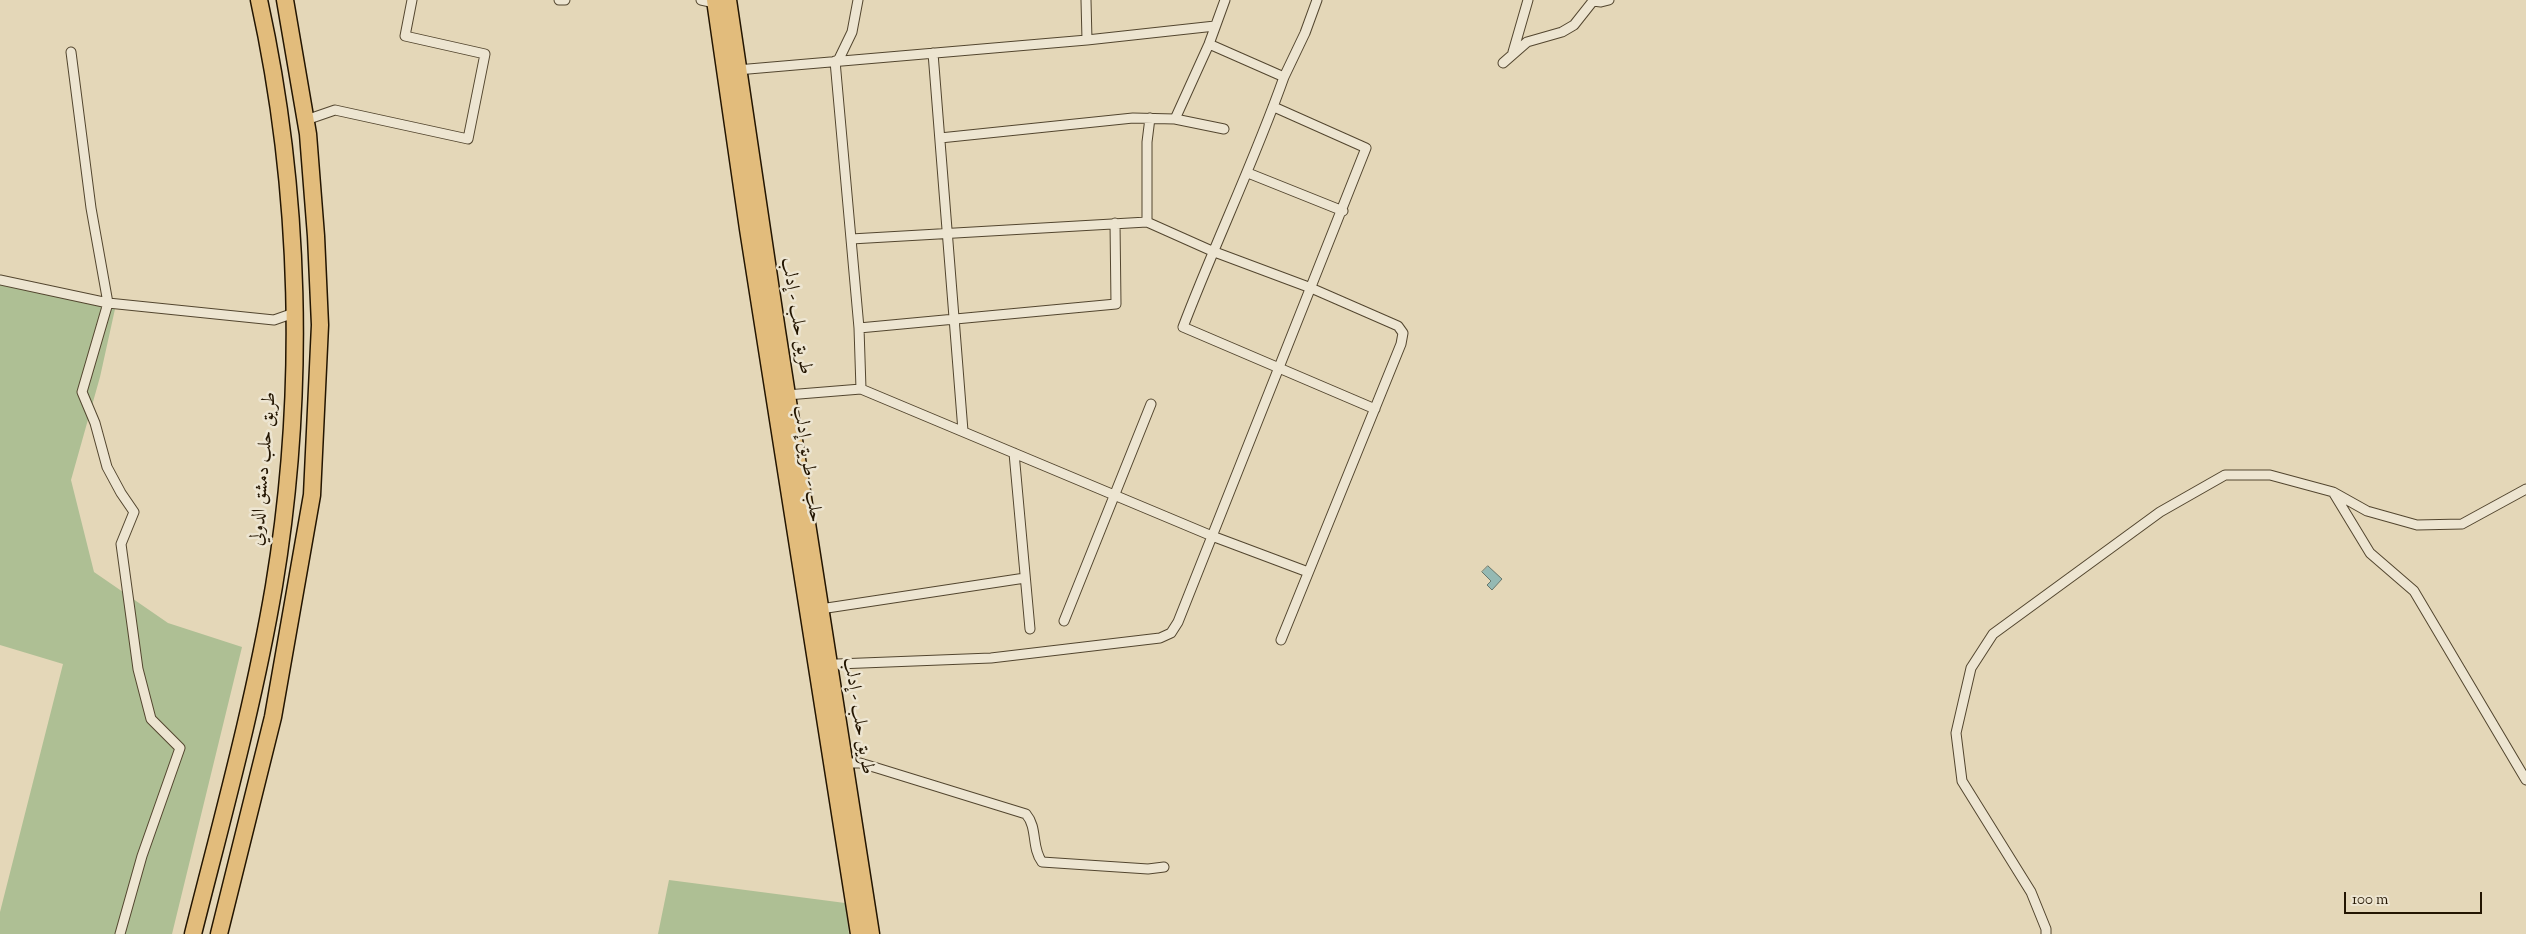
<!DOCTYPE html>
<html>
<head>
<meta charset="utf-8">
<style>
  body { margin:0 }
  #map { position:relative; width:2526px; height:934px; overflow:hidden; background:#e4d7b8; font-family:"Sorts Mill Goudy",serif }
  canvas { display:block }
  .scale { position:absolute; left:2344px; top:892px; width:138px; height:22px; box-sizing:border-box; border:2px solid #231501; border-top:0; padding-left:6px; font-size:15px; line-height:18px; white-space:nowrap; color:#231501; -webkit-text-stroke:4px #ede5d1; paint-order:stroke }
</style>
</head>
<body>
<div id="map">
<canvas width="2526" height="934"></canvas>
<div class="scale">100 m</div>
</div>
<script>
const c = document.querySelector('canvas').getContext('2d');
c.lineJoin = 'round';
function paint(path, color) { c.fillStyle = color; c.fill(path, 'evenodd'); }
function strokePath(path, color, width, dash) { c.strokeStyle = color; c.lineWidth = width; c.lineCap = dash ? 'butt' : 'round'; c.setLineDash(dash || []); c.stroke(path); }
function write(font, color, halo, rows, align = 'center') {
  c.font = font + ' "Sorts Mill Goudy",Amiri,serif'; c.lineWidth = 5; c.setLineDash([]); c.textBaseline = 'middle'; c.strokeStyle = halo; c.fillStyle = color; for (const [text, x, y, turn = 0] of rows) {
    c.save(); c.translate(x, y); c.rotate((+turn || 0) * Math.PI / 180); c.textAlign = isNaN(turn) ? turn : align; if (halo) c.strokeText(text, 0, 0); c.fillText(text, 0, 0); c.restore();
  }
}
paint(new Path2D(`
  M0 285 115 309 100 377 71 480 94 572 168 623 242 647 172 934H0V912L63 664 0 645Z
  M669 880 845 903 849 934H658Z`), '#aebf94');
const water = new Path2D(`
  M1488 566 1502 579 1492 590 1487 585 1491 581 1482 572Z`);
paint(water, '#95b9b3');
strokePath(water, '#67776c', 1);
const street = new Path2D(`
  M559 0H565
  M701 0 715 3
  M1086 0 1087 40
  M1209 44 1284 77C1254 162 1215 243 1183 327L1375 409
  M71 52 91 208 108 303 274 320 294 313
  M1513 52 1528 0
  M933 53 963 431
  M835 61 859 328 861 389
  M838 61 852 32 858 0
  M1503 63 1527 42 1562 32 1574 25 1593 1 1601 2 1609 0
  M737 70 1087 40 1215 26
  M1284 77 1305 33 1317 0
  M1175 119 1209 44 1225 0
  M306 120 335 110 468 139 485 54 405 36 412 0
  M940 138 1133 118 1175 119 1224 129
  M1248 173 1343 211
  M1147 222V142L1150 118
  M851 239 1147 222 1212 251 1311 288 1398 326 1403 333 1401 344 1281 640
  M0 280 108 303 82 392 95 423 107 467 121 493 134 512 121 544 138 669 151 719 180 748 142 856 120 934
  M859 328 1116 304 1115 223
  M787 395 861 389 1212 536 1308 572
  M1014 453 1030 629
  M2333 492 2370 553 2414 591 2526 780
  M827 608 1025 578
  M1064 621 1151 404
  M837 664 991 658 1160 638 1171 633 1178 622 1366 148 1274 107
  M842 763H860L877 768 1026 814C1038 828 1031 847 1042 862L1148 869 1164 867
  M2046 934V929L2031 892 1962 781 1956 733 1971 668 1993 634 2160 512 2225 475H2270L2333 492 2367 511 2417 525 2462 524 2526 489`);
const highway = new Path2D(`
  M715 0 748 229 859 934
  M728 0 777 331 871 934
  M193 934C222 819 254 704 274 586 306 394 301 191 259 0
  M219 934 273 717 312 495 320 325 316 236 308 134 285 0`);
strokePath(street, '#53462f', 11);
strokePath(highway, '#231501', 19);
strokePath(street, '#ede5d1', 9);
strokePath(highway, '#e2bc7c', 16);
write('19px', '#231501', '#ede5d1', [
  ["طريق حلب - إدلب",795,316,81],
  ["حلب - طريق إدلب",806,464,82],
  ["طريق حلب دمشق الدولي",265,469,-85],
  ["طريق حلب - إدلب",857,716,81]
]);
</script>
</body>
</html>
